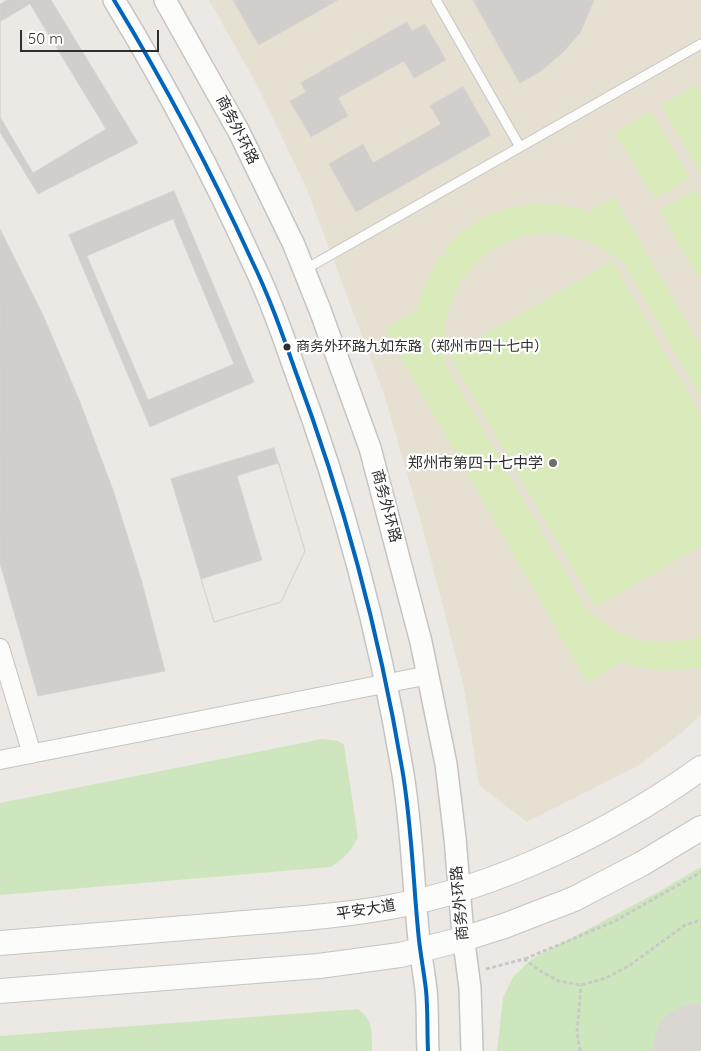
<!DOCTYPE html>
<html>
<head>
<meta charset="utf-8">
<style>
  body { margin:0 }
  #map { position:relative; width:701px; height:1051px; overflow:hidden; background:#ece8e4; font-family:Quicksand,sans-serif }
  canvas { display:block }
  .scale { position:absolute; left:20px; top:30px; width:139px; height:22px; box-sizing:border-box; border:2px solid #2e2e2e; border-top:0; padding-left:6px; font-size:15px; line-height:18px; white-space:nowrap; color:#2e2e2e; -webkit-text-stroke:4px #fff; paint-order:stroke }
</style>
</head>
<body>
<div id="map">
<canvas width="701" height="1051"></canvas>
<div class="scale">50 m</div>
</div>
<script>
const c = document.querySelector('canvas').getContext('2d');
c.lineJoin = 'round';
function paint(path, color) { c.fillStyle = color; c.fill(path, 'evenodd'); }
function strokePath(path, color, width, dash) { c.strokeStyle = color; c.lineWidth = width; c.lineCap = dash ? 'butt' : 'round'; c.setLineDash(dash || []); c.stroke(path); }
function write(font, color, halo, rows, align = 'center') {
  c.font = font + ' Quicksand,"Noto Sans SC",sans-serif'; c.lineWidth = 4.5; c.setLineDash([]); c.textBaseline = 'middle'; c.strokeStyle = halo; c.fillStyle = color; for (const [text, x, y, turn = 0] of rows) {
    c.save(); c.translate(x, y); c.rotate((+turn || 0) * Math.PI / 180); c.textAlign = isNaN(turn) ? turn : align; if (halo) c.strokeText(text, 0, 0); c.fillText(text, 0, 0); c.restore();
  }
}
paint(new Path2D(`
  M209 0H701V715L680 734 639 765 527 822 479 785 464 688 423 529 385 397 306 187 255 81Z`), '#e6e0d3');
paint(new Path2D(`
  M322 739 338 741 344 745 358 837C351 852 344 858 331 867L0 895V803Z
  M701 867V1051H497L503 998 513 977 532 959 658 892Z
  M358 1009C374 1021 372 1033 372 1051H0V1036Z`), '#cee6be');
paint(new Path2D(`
  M696 85 701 93V172L700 173 661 105Z
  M651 111 690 178 654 199 615 132Z
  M696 189 701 199V276L698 277 659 210Z
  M614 197 701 347V397L624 264C541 192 426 258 447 367L586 608C620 641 655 650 701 636V667C673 673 649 671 622 662L587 682 384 329 417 310C438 225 506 187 590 211Z
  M612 261 701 415V546L595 607 449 355Z`), '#d9eabb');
paint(new Path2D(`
  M690 1004H701V1051H654V1041L657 1030 662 1020 670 1012 680 1007Z`), '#dad6d2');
const building = new Path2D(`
  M7 0H51L138 143 38 194 0 132V5Z
  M233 0H338L259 45Z
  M473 0H594L580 33 563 52 541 71 520 83Z
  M30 4 106 129 33 173 0 117V22Z
  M407 22 412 31 425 24 446 60 414 78 404 61 338 98 348 116 311 137 290 101 306 92 301 83Z
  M463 87 491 135 356 212 329 164 363 144 373 163 441 124 430 106Z
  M174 191 254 382 150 427 69 235Z
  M173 219 234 364 148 400 87 256Z
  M0 229 43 315 80 402 113 490 141 579 165 671 38 696 0 563Z
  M274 448 305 551 281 602 214 622 171 479Z
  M279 463 305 551 281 602 214 622 201 579 262 560 237 476Z`);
paint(building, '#d1cecb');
strokePath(building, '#d7d4d0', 1);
const service = new Path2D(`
  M436 0 520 147
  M304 270 701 44`);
const minor = new Path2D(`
  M0 648 32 754
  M0 760 429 675`);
const tertiary = new Path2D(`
  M114 0C165 84 211 171 252 261 269 296 282 333 295 370 343 498 379 633 402 768 412 825 413 883 419 940 421 957 424 973 426 990 428 1010 427 1031 428 1051
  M165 0 239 132 294 245 320 310 370 448 421 642 446 764 455 838 463 935 470 988 472 1051`);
const secondary = new Path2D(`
  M0 943C74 937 148 931 222 925 278 920 335 917 390 907 497 888 614 831 701 768
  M0 991 319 966 400 955 463 939 504 926 574 899 643 863 701 828`);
strokePath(service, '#c5c4c5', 11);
strokePath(minor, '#c5c4c5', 20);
strokePath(tertiary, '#c5c4c5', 24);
strokePath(secondary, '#c5c4c5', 26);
strokePath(new Path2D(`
  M525 959 615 921 701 872
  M486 969 524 959 542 972 559 981 581 985 606 978 630 965 685 925 701 920
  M580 1051 577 1032 581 985`), '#c9c9c8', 3, [4, 2.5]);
strokePath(service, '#fcfcfb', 9);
strokePath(minor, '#fcfcfb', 18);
strokePath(tertiary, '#fcfcfb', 21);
strokePath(secondary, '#fcfcfb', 24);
strokePath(new Path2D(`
  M114 0C165 84 211 171 252 261 269 296 282 333 295 370 343 498 379 633 402 768 412 825 413 883 419 940 421 957 424 973 426 990 428 1010 427 1031 428 1051`), '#0065bd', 4);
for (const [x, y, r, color] of [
  [287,347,4.5,"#2e2e2e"],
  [553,463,5,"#706f6e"]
]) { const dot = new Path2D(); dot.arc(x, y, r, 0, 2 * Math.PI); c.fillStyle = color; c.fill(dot); strokePath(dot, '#fff', 2); }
write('14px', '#2e2e2e', '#fff', [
  ["商务外环路九如东路（郑州市四十七中）",296,347]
], 'left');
write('15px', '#2e2e2e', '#fff', [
  ["商务外环路",237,130,63],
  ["商务外环路",386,506,75],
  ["商务外环路",460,903,-95],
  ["平安大道",366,910,-9]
]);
write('15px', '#2e2e2e', '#fff', [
  ["郑州市第四十七中学",543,463]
], 'right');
</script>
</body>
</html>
